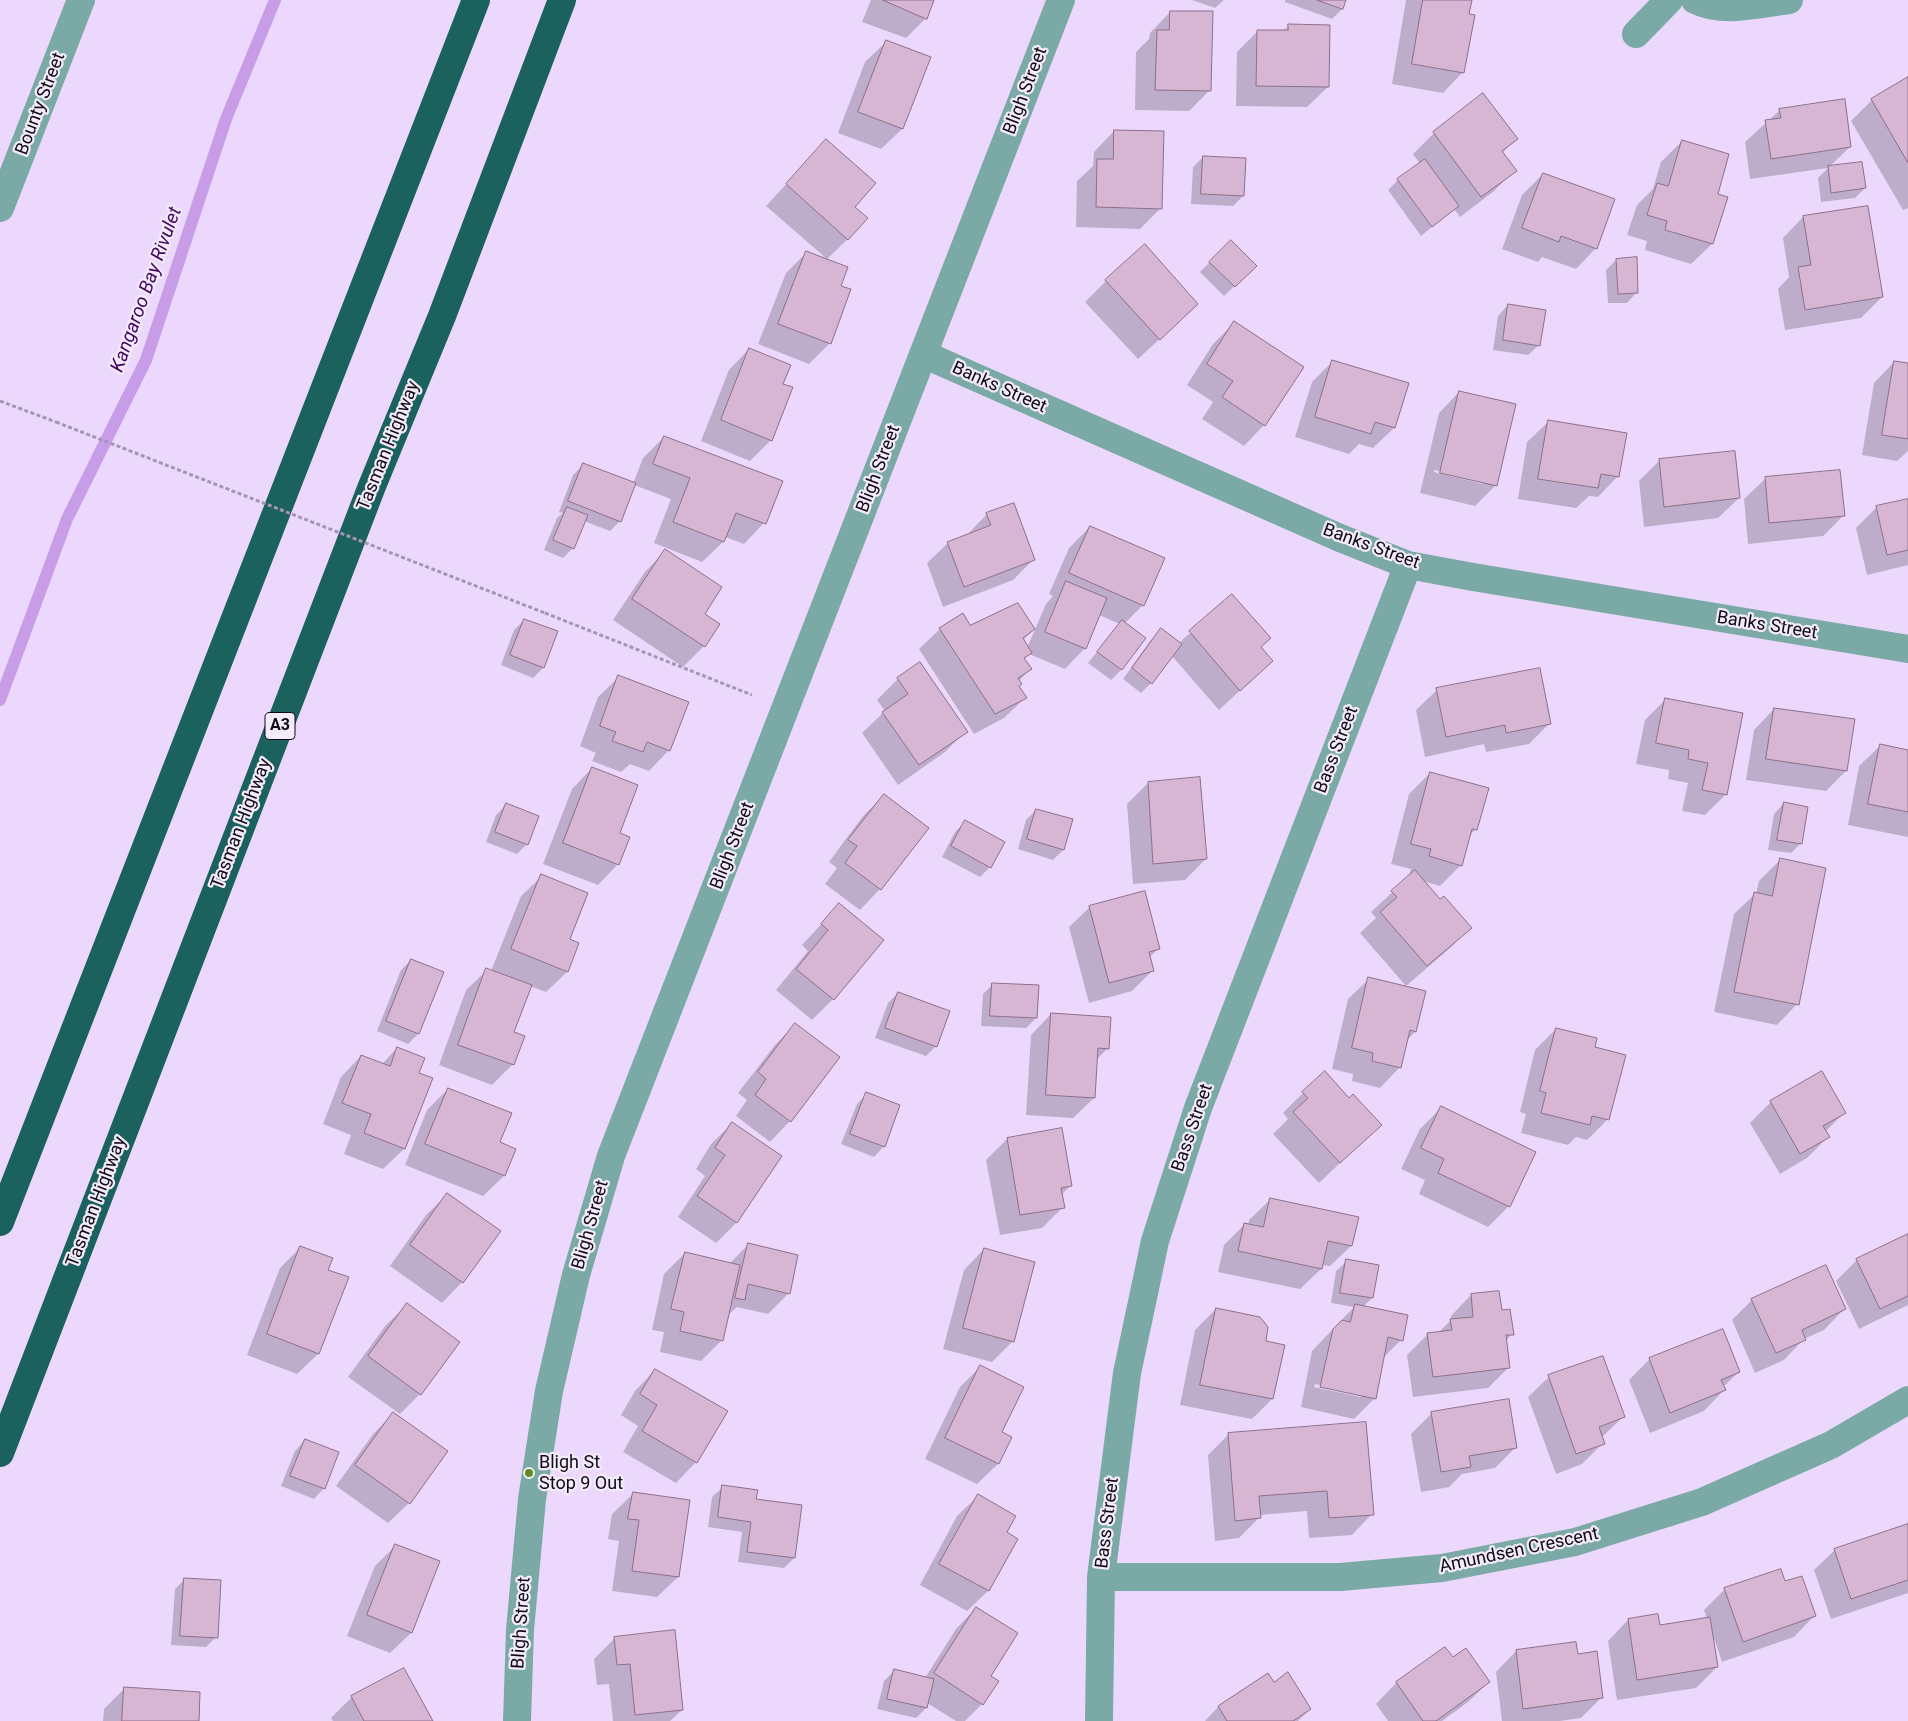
<!DOCTYPE html>
<html>
<head>
<meta charset="utf-8">
<style>
  body { margin:0 }
  canvas { display:block; background:#ecd8fd }
</style>
</head>
<body>
<canvas width="1908" height="1721"></canvas>
<script>
const c = document.querySelector('canvas').getContext('2d');
c.lineJoin = 'round';
function paint(path, color) { c.fillStyle = color; c.fill(path, 'evenodd'); }
function strokePath(path, color, width, dash) { c.strokeStyle = color; c.lineWidth = width; c.lineCap = dash ? 'butt' : 'round'; c.setLineDash(dash || []); c.stroke(path); }
function write(font, color, halo, rows, align = 'center') {
  c.font = font + ' Roboto,sans-serif'; c.lineWidth = 4.5; c.setLineDash([]); c.textBaseline = 'middle'; c.strokeStyle = halo; c.fillStyle = color; for (const [text, x, y, turn = 0] of rows) {
    c.save(); c.translate(x, y); c.rotate((+turn || 0) * Math.PI / 180); c.textAlign = isNaN(turn) ? turn : align; if (halo) c.strokeText(text, 0, 0); c.fillText(text, 0, 0); c.restore();
  }
}
paint(new Path2D(`
  M871 0H933L926 18 906 38 862 22Z
  M1192 0H1224L1215 8Z
  M1285 0H1345L1342 9 1332 19 1285 2Z
  M1406 0H1470L1463 72 1443 93 1392 84Z
  M1170 12 1209 91 1189 111 1135 110 1136 52 1149 39 1150 33Z
  M1289 26 1328 87 1307 107 1236 106 1237 52 1258 31H1283Z
  M886 42 929 58 902 129 881 149 838 133 865 62Z
  M1908 79V208L1903 210 1851 121 1872 100Z
  M1483 95 1516 139 1502 153 1515 170 1494 191 1460 217 1454 209 1421 236 1388 190 1398 180 1420 164 1413 154 1434 133Z
  M1780 110 1850 147 1829 167 1865 188 1855 198 1821 202 1818 178 1828 168 1750 179 1745 142Z
  M1114 131 1160 209 1140 229 1076 227 1077 181 1093 166 1094 152Z
  M826 141 853 207 848 239 827 259 766 206Z
  M1682 141 1716 195 1712 244 1691 264 1645 250 1647 241 1627 235 1637 205 1653 189 1661 162Z
  M1203 157 1243 196 1233 206 1191 204 1193 167Z
  M1543 174 1596 248 1576 269 1542 257 1538 262 1502 249 1522 195Z
  M1803 217 1882 297 1861 318 1785 330 1778 289 1789 277 1783 238Z
  M1231 241 1255 266 1224 296 1200 272Z
  M807 252 830 343 809 364 758 344 786 273Z
  M1616 260 1637 292 1627 303H1608L1606 270Z
  M1106 281 1176 324 1138 359 1085 302Z
  M1508 305 1539 345 1528 355 1493 350 1498 316Z
  M1234 323 1264 425 1244 446 1202 419 1213 402 1187 385 1213 344Z
  M749 349 781 384 771 440 750 461 701 441 729 370Z
  M1332 362 1407 384 1394 428 1373 448 1359 444 1349 454 1295 437 1312 382Z
  M1894 362 1908 364V451L1897 461 1862 455 1874 383Z
  M1459 392 1496 485 1475 506 1420 493 1439 413ZM1434 470 1483 481V484L1434 472Z
  M1548 422 1618 476 1598 497 1589 496 1576 508 1518 499 1527 442Z
  M664 437 764 523 744 544 725 537 723 542 702 562 654 543 671 499 634 485 620 521 610 531 584 521 573 548 563 558 544 550 557 518 563 513 559 512 573 475 583 465 633 484 643 458Z
  M1660 460 1739 498 1718 518 1644 527 1639 481Z
  M1839 471 1843 516 1823 536 1748 544 1744 499 1765 479Z
  M1908 500V565L1867 575 1856 528 1877 507Z
  M987 514 1034 559 1013 580 943 607 927 563 948 543 967 535Z
  M1090 527 1143 605 1125 623 1144 638 1121 670 1111 680 1088 663 1120 624 1099 615 1085 648 1065 669 1029 654 1024 660 1030 669 1019 681 1018 687 1025 698 1004 718 974 734 919 649 940 629 970 626 1034 629 1023 640 1027 648 1046 604 1053 596 1049 594 1069 548Z
  M665 551 703 614 704 646 683 667 613 620 645 572Z
  M1232 595 1260 648 1272 661 1219 710 1172 656 1151 683 1141 693 1123 679 1151 640 1161 630 1179 643Z
  M524 620 556 632 543 668 533 678 501 665 514 630Z
  M920 664 966 731 945 752 898 785 862 733 885 711 877 700 898 679Z
  M619 677 669 750 649 771 630 764 621 772 592 761 596 753 580 746 598 697Z
  M1437 690 1550 723 1529 744 1486 752 1484 744 1425 757 1416 710Z
  M1666 699 1742 714 1726 794 1705 815 1682 811 1688 783 1668 779 1669 770 1636 764 1645 720Z
  M1774 709 1846 771 1826 791 1746 780 1754 730Z
  M1880 746 1908 751V837L1848 825 1859 766Z
  M592 768 618 834V864L598 885 543 864 572 789Z
  M1430 773 1476 829 1468 837 1461 865 1440 886 1423 881 1440 901 1470 928 1450 948 1406 986 1360 933 1376 918 1371 912 1408 878 1411 869 1391 864 1409 794Z
  M1148 783 1206 859 1185 880 1133 884 1127 804Z
  M884 796 880 889 860 910 825 884 837 868 829 862 863 816Z
  M1784 803 1801 843 1791 853 1768 850 1774 814Z
  M506 805 527 844 517 854 486 842 496 815Z
  M1036 810 1063 850 1053 860 1018 849 1026 820Z
  M965 822 990 867 980 877 942 857 955 832Z
  M1780 860 1797 1004 1777 1025 1714 1012 1734 914 1755 894H1756L1759 881Z
  M542 876 568 940 578 944 567 972 546 992 530 986 513 1033V1064L492 1085 439 1065 466 990 487 970 491 971 521 896Z
  M839 905 882 940 833 999 812 1020 776 990 808 951 802 945Z
  M1090 907 1159 948 1149 958 1152 971 1132 991 1089 1003 1069 927Z
  M411 960 442 973 418 1034 408 1044 377 1031 401 970Z
  M1369 979 1415 1032 1406 1041 1400 1067 1380 1088 1352 1081 1353 1074 1332 1069 1348 999Z
  M993 984 1036 1018 1026 1028 981 1026 983 994Z
  M898 993 936 1046 926 1056 875 1038 888 1003Z
  M1051 1014 1108 1048 1096 1060 1094 1098 1073 1118 1026 1115 1031 1035Z
  M795 1025 790 1121 770 1142 736 1116 747 1100 738 1093 775 1045Z
  M1556 1029 1593 1048 1608 1119 1587 1140 1576 1137 1568 1145 1521 1133 1526 1114 1520 1112 1535 1050Z
  M397 1048 418 1073 431 1078 404 1149 383 1169 344 1154 351 1135 323 1124 341 1077 361 1056 382 1064Z
  M448 1089 498 1143 514 1150 504 1176 483 1196 405 1165 427 1110Z
  M1303 1093 1349 1099 1359 1145 1319 1183 1273 1134 1288 1119 1283 1113Z
  M867 1094 884 1146 874 1157 841 1144 857 1104Z
  M1771 1102 1844 1113 1825 1132 1828 1137 1807 1158 1780 1174 1750 1123Z
  M1441 1108 1509 1206 1488 1227 1419 1194 1425 1180 1401 1169 1420 1129Z
  M732 1124 737 1222 716 1243 678 1217 705 1176 696 1169 711 1144Z
  M1061 1129 1071 1185 1061 1195 1063 1207 1042 1228 1000 1235 986 1160 1007 1139Z
  M447 1195 462 1282 442 1303 390 1266 426 1215Z
  M1270 1200 1357 1218 1351 1246 1330 1266 1322 1265 1321 1269 1300 1289 1218 1272 1224 1245 1244 1225H1248L1249 1220Z
  M1908 1235V1305L1859 1329 1836 1281 1857 1260Z
  M748 1245 789 1293 768 1314 737 1307 727 1316 722 1340 701 1361 660 1352 664 1332 652 1330 664 1274 685 1253 730 1263Z
  M301 1247 327 1270 318 1354 297 1374 247 1355 280 1268Z
  M984 1249 1013 1341 992 1362 943 1349 964 1270Z
  M1347 1261 1378 1266 1372 1298 1363 1307 1401 1340 1383 1358 1375 1398 1354 1419 1301 1407 1312 1351 1354 1307 1331 1303 1336 1271ZM1315 1384 1361 1394V1397L1314 1387Z
  M1471 1295 1501 1311 1512 1334 1506 1341 1509 1367 1488 1388 1413 1397 1407 1355 1428 1334 1438 1333 1451 1320V1316Z
  M1752 1300 1844 1309 1824 1330 1804 1339 1784 1360 1755 1373 1732 1320Z
  M407 1305 420 1394 400 1414 348 1377 386 1325Z
  M1216 1309 1264 1342 1272 1399 1252 1419 1180 1405 1195 1330Z
  M1650 1359 1739 1372 1723 1387 1724 1390 1704 1411 1650 1433 1629 1380Z
  M980 1367 1001 1432 1011 1437 998 1464 977 1484 925 1459 960 1387Z
  M655 1370 696 1462 676 1483 623 1452 638 1426 621 1415 635 1391Z
  M1549 1377 1623 1417 1601 1438 1603 1443 1582 1464 1556 1474 1528 1397Z
  M394 1413 409 1503 388 1523 336 1486 373 1434Z
  M1432 1413 1515 1448 1495 1468 1462 1474 1449 1487 1421 1492 1411 1434Z
  M1229 1434 1372 1514 1352 1535 1309 1538 1307 1511 1259 1515V1518L1239 1538 1215 1541 1208 1455Z
  M305 1440 324 1488 314 1499 281 1486 295 1451Z
  M723 1487 755 1500 794 1558 784 1568 738 1562 742 1532 708 1527 712 1497Z
  M633 1494 678 1577 657 1597 612 1591 619 1541 608 1539 612 1514Z
  M978 1496 1005 1533 1016 1539 988 1591 967 1611 920 1585 957 1516Z
  M1908 1525V1593L1831 1619 1814 1570 1835 1550Z
  M396 1545 411 1633 390 1653 347 1636 375 1566Z
  M185 1579 216 1637 206 1647 171 1645 175 1589Z
  M1785 1583 1814 1616 1794 1637 1722 1662 1713 1635 1712 1636 1717 1667 1696 1688 1617 1700 1608 1641 1628 1620 1659 1627 1707 1619 1704 1610 1725 1589Z
  M976 1608 989 1677 982 1704 965 1721H956L927 1703 926 1708 916 1718 877 1709 884 1681 894 1671 925 1678 956 1629Z
  M615 1638 682 1710 670 1721H613L609 1684 597 1685 594 1659Z
  M1445 1648 1452 1659 1489 1682 1468 1702 1442 1721H1388L1376 1704 1396 1683Z
  M1516 1651 1577 1655 1602 1697 1581 1718 1560 1721H1502L1496 1672Z
  M1268 1675 1274 1683 1310 1709 1298 1721H1205L1218 1707Z
  M125 1688 197 1721H103L104 1709Z
  M352 1697 431 1721H333L331 1718Z`), '#0003');
strokePath(new Path2D(`
  M0 700 67 519 146 360 226 119 275 0`), '#c79de7', 12);
const building = new Path2D(`
  M883 0H934L927 19Z
  M1317 0H1346L1343 9Z
  M1423 0H1472L1469 14 1475 15 1464 73 1412 64Z
  M1170 11H1213L1211 91 1155 90 1157 30H1169Z
  M1288 24 1330 25 1329 87 1256 86 1257 30H1288Z
  M886 40 931 57 903 129 858 112Z
  M1908 77V163L1871 99Z
  M1483 93 1518 139 1502 151 1517 171 1481 197 1433 132Z
  M1845 99 1851 147 1771 159 1765 120 1781 118 1779 109Z
  M1114 130 1164 131 1162 209 1096 207 1097 159H1113Z
  M826 139 876 183 855 207 868 218 848 240 786 184Z
  M1682 140 1729 154 1718 194 1728 197 1713 244 1665 230 1667 221 1647 215 1657 183 1668 186Z
  M1203 156 1246 158 1244 196 1201 194Z
  M1425 159 1459 206 1432 227 1397 179Z
  M1862 162 1866 188 1831 193 1828 166Z
  M1543 173 1615 199 1597 249 1561 236 1559 242 1522 228Z
  M1868 206 1883 297 1805 310 1798 267 1811 265 1803 216Z
  M1231 240 1257 266 1235 287 1209 262Z
  M1145 244 1198 304 1160 340 1105 280Z
  M806 251 848 267 841 286 851 289 831 344 778 324Z
  M1637 257 1638 293 1618 294 1616 259Z
  M1508 304 1546 310 1540 346 1503 340Z
  M1234 321 1304 367 1265 426 1222 397 1233 381 1207 364Z
  M749 348 791 365 783 384 793 387 772 441 721 420Z
  M1332 360 1409 383 1395 428 1375 422 1371 434 1315 417Z
  M1894 361 1908 363V439L1882 435Z
  M1459 391 1516 404 1497 486 1440 473Z
  M1548 420 1627 433 1619 477 1601 474 1598 488 1538 479Z
  M664 436 783 481 766 524 736 513 724 542 673 522 690 478 653 464Z
  M1735 451 1740 498 1664 507 1659 459Z
  M583 463 636 483 621 522 568 501Z
  M1840 470 1845 516 1769 523 1765 477Z
  M1908 499V550L1887 555 1876 506Z
  M1014 503 1035 560 964 587 947 542 991 525 986 513Z
  M567 507 588 515 574 549 553 540Z
  M1090 526 1165 558 1144 606 1069 573Z
  M665 549 722 587 705 614 720 624 705 647 632 599Z
  M1066 581 1107 598 1086 649 1045 632Z
  M1232 594 1271 638 1261 647 1273 661 1240 691 1189 631Z
  M1018 603 1035 629 1023 638 1032 653 1024 658 1032 669 1018 678 1022 684 1019 686 1027 698 995 714 939 628 963 613 970 625Z
  M524 619 558 631 544 668 510 655Z
  M1122 620 1146 638 1122 670 1097 652Z
  M1161 628 1182 644 1152 684 1132 668Z
  M920 662 968 732 919 765 882 712 908 694 897 678Z
  M1540 668 1551 724 1506 733 1505 725 1446 737 1436 688Z
  M618 675 689 702 670 751 647 742 643 752 612 741 616 732 600 726Z
  M1665 698 1743 713 1727 795 1702 790 1708 763 1688 759 1689 750 1656 743Z
  M1774 708 1855 719 1847 771 1766 759Z
  M1880 744 1908 750V812L1868 804Z
  M592 767 638 785 620 833 630 837 619 865 563 843Z
  M1430 772 1489 788 1477 830 1472 829 1462 866 1429 856 1431 849 1411 844Z
  M1200 777 1207 859 1153 864 1148 782Z
  M884 794 929 828 881 890 845 863 857 846 848 840Z
  M1784 802 1808 807 1802 844 1777 840Z
  M506 803 539 816 528 845 495 832Z
  M1036 809 1073 819 1064 850 1027 839Z
  M965 820 1005 842 991 868 951 846Z
  M1780 858 1826 868 1799 1005 1734 992 1754 892 1772 896Z
  M1415 870 1440 899 1444 896 1472 928 1427 966 1380 912 1397 897 1391 891Z
  M541 874 588 893 570 939 579 943 568 972 511 949Z
  M1145 891 1160 949 1149 952 1154 971 1109 983 1089 906Z
  M839 903 884 940 834 1000 796 969 828 930 821 924Z
  M411 959 444 972 419 1034 386 1021Z
  M486 968 532 985 514 1032 525 1036 514 1065 458 1045Z
  M1368 977 1426 991 1416 1032 1410 1030 1401 1068 1372 1061 1373 1053 1352 1048Z
  M992 983 1039 985 1037 1018 990 1016Z
  M898 992 950 1011 937 1047 885 1028Z
  M1051 1013 1111 1017 1109 1049 1098 1048 1095 1098 1046 1095Z
  M795 1023 840 1057 791 1122 755 1095 766 1079 758 1072Z
  M1556 1028 1597 1038 1595 1047 1626 1055 1609 1120 1592 1116 1590 1125 1541 1113 1546 1093 1540 1091Z
  M397 1047 425 1058 419 1073 433 1078 405 1149 364 1133 371 1114 342 1103 361 1055 390 1066Z
  M1325 1071 1349 1098 1353 1094 1382 1125 1340 1163 1293 1112 1308 1098 1302 1092Z
  M1822 1071 1846 1113 1823 1126 1830 1137 1800 1154 1770 1101Z
  M448 1088 512 1113 500 1142 516 1149 505 1176 425 1144Z
  M866 1092 900 1105 885 1147 850 1134Z
  M1441 1106 1536 1152 1510 1207 1438 1173 1444 1159 1421 1148Z
  M732 1122 782 1156 737 1223 697 1196 725 1155 715 1148Z
  M1062 1128 1072 1186 1061 1188 1065 1208 1020 1215 1007 1138Z
  M447 1193 501 1231 463 1283 410 1245Z
  M1270 1198 1359 1217 1352 1246 1328 1241 1322 1269 1238 1251 1244 1223 1263 1227Z
  M1908 1234V1296L1880 1309 1856 1259Z
  M748 1243 798 1255 790 1294 748 1284 745 1300 735 1298Z
  M300 1246 333 1258 328 1270 349 1277 319 1354 267 1334Z
  M984 1248 1035 1262 1014 1342 963 1328Z
  M685 1252 740 1265 723 1341 680 1331 684 1312 671 1309Z
  M1346 1259 1379 1265 1373 1298 1340 1293Z
  M1826 1265 1846 1309 1802 1330 1806 1340 1776 1353 1751 1299Z
  M1499 1291 1502 1310 1510 1309 1514 1335H1506L1510 1368 1433 1377 1427 1333 1452 1330 1450 1319 1473 1317 1471 1294Z
  M407 1303 460 1342 421 1395 368 1356Z
  M1355 1304 1408 1315 1403 1341 1388 1337 1376 1399 1320 1387 1333 1329 1342 1320 1350 1322Z
  M1216 1308 1260 1317 1268 1327 1266 1341 1285 1345 1273 1399 1200 1385Z
  M1723 1329 1740 1372 1721 1380 1726 1390 1670 1413 1649 1358Z
  M1603 1356 1625 1417 1599 1427 1605 1444 1576 1454 1548 1375Z
  M980 1365 1024 1387 1002 1432 1012 1437 999 1464 945 1438Z
  M655 1369 728 1411 697 1463 642 1431 657 1405 640 1394Z
  M1509 1399 1517 1448 1469 1456 1471 1467 1441 1472 1431 1412Z
  M393 1412 448 1451 410 1504 355 1465Z
  M1366 1422 1374 1515 1329 1518 1327 1491 1259 1496 1261 1518 1235 1521 1228 1433Z
  M305 1439 339 1452 325 1489 290 1476Z
  M722 1485 758 1490 756 1499 802 1505 795 1558 747 1552 751 1522 718 1517Z
  M633 1492 690 1500 679 1577 632 1571 639 1520 628 1519Z
  M978 1494 1016 1516 1007 1532 1018 1539 989 1591 939 1564Z
  M1908 1524V1580L1851 1599 1834 1549Z
  M395 1544 440 1561 412 1633 367 1615Z
  M1781 1569 1785 1581 1802 1576 1816 1616 1743 1642 1724 1588Z
  M184 1578 221 1580 218 1638 180 1636Z
  M976 1607 1018 1633 991 1676 999 1681 983 1705 934 1673Z
  M1658 1614 1660 1625 1710 1617 1718 1667 1637 1680 1628 1619Z
  M675 1630 683 1710 635 1715 630 1664 617 1665 614 1637Z
  M1576 1642 1578 1654 1597 1651 1603 1698 1523 1709 1516 1650Z
  M1445 1647 1453 1657 1466 1648 1490 1682 1436 1721H1423L1396 1682Z
  M404 1668 433 1721H364L351 1696Z
  M894 1669 934 1679 927 1708 887 1699Z
  M1288 1672 1311 1709 1293 1721H1227L1218 1706 1268 1673 1274 1682Z
  M124 1687 200 1692 199 1721H122Z`);
paint(building, '#d7b6d3');
strokePath(building, '#8d6f8a', 1);
strokePath(new Path2D(`
  M0 401 56 422
  M545 613 752 695`), '#a595b2', 3, [4, 2.5]);
strokePath(new Path2D(`
  M1695 0C1723 14 1758 4 1789 0
  M1636 34 1669 0
  M0 208 81 0
  M923 354 1340 538 1408 565 1473 577 1908 649
  M1101 1577H1340L1442 1568 1575 1542 1702 1502 1831 1445 1908 1400
  M517 1721 520 1630 532 1499 549 1391 576 1275 611 1156 1061 0
  M1099 1721 1101 1577 1127 1373 1155 1241 1198 1108 1408 565`), '#7baaa6', 28);
strokePath(new Path2D(`
  M0 1222 476 0
  M0 1453 372 486 442 316 562 0`), '#1b615e', 28);
strokePath(new Path2D(`
  M56 422 545 613`), '#a595b2', 3, [4, 2.5]);
for (const [x, y, r, color] of [
  [529,1473,5,"#5f8c1e"]
]) { const dot = new Path2D(); dot.arc(x, y, r, 0, 2 * Math.PI); c.fillStyle = color; c.fill(dot); strokePath(dot, '#f3ebfa', 2); }
for (const [x, y, w] of [
  [280,726,30]
]) { const box = new Path2D(); box.roundRect(x - w / 2, y - 13.5, w, 27, 4); c.fillStyle = '#f3ebfa'; c.fill(box); strokePath(box, '#100915', 1); }
write('bold 16px', '#100915', null, [
  ["A3",280,726]
]);
write('18px', '#100915', '#f3ebfa', [
  ["Bligh Street",1026,91,-69],
  ["Bounty Street",41,104,-69],
  ["Banks Street",999,388,24],
  ["Tasman Highway",389,446,-68],
  ["Bligh Street",879,469,-69],
  ["Banks Street",1371,547,20],
  ["Banks Street",1767,626,9],
  ["Bass Street",1337,750,-69],
  ["Tasman Highway",242,824,-69],
  ["Bligh Street",733,846,-69],
  ["Bass Street",1193,1128,-71],
  ["Tasman Highway",97,1202,-69],
  ["Bligh Street",591,1225,-74],
  ["Bass Street",1108,1523,-83],
  ["Amundsen Crescent",1519,1551,-12],
  ["Bligh Street",522,1623,-86]
]);
write('18px', '#100915', '#f3ebfa', [
  ["Bligh St",539,1463],
  ["Stop 9 Out",539,1484]
], 'left');
write('italic 19px', '#430661', '#f3ebfa', [
  ["Kangaroo Bay Rivulet",147,290,-70]
]);
</script>
</body>
</html>
